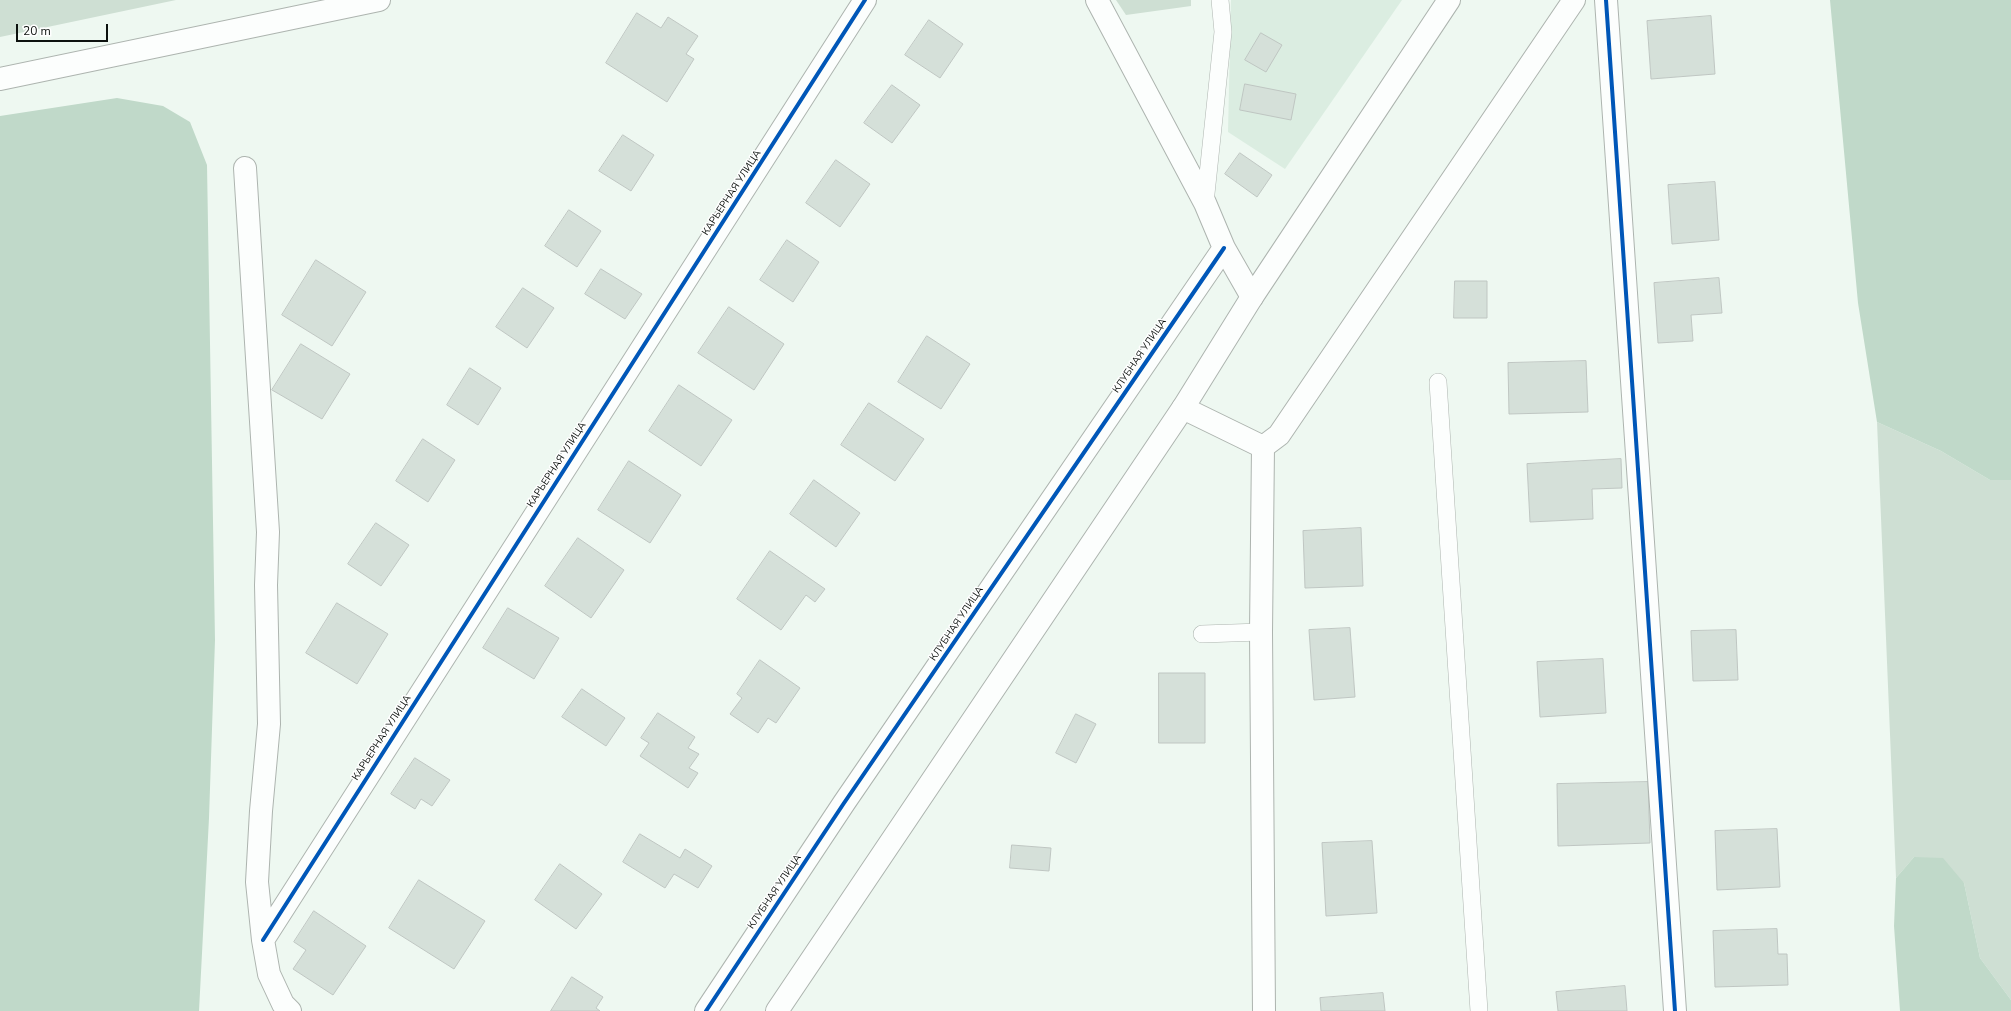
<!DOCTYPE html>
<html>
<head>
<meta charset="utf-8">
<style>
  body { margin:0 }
  #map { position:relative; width:2011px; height:1011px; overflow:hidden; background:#eef8f1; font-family:"Nunito Sans",sans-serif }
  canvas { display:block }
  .scale { position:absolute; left:16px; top:24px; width:92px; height:18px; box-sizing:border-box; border:2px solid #0c110e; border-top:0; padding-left:5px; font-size:12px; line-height:14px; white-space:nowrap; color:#0c110e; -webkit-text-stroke:3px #fff; paint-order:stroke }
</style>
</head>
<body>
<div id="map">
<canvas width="2011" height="1011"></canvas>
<div class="scale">20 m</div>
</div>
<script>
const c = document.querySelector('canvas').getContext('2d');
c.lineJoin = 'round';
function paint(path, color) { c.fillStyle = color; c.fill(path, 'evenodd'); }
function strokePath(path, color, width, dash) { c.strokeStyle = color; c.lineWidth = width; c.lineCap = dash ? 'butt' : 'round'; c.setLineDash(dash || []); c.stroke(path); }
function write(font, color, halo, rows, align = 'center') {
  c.font = font + ' "Nunito Sans",sans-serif'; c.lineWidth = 3; c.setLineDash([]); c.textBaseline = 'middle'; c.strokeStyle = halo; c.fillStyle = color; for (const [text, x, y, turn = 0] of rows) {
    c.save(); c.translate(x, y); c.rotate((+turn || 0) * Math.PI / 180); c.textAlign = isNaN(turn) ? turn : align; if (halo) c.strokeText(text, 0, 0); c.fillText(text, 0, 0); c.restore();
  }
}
paint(new Path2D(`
  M1231 0H1402L1285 169 1228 132Z`), '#dbede1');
paint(new Path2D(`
  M0 0H176L0 37Z
  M1116 0H1191V6L1126 15Z
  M1877 422 1941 451 1990 480H2011V1000L1980 958 1964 883 1914 857 1896 878Z`), '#cedfd3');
paint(new Path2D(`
  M1830 0H2011V480H1990L1941 451 1877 422 1858 303Z
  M117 98 163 106 190 122 207 165 215 640 209 818 199 1011H0V116Z
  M1914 857 1943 858 1964 883 1980 958 2011 1000V1011H1900L1894 926 1896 878Z`), '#c0d9c9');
const building = new Path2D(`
  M637 13 661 28 668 17 698 36 686 54 694 59 667 102 606 63Z
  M1711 16 1715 74 1651 79 1647 21Z
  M929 20 963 44 940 78 905 55Z
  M1261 33 1282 45 1266 72 1245 60Z
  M1245 84 1296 94 1291 120 1240 110Z
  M892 85 920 105 892 143 864 123Z
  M623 135 654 155 631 191 599 171Z
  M1240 153 1272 175 1257 197 1225 174Z
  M836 160 870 184 840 227 806 203Z
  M1715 182 1719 240 1672 244 1668 185Z
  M569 210 601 231 577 267 545 246Z
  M787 240 819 262 793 302 760 280Z
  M316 260 366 292 332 346 282 315Z
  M601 269 642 294 625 319 585 294Z
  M1719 278 1722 313 1691 315 1693 341 1658 343 1654 283Z
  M1455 281H1487V318H1454Z
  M523 288 554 308 527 348 496 327Z
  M729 307 784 344 754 390 698 353Z
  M927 336 970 364 941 409 898 382Z
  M301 344 350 374 322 419 272 390Z
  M1586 361 1588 412 1509 414 1508 363Z
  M470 368 501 388 478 425 447 405Z
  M679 385 732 420 701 466 649 431Z
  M869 403 924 439 895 481 841 445Z
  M423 439 455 460 428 502 396 481Z
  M1621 459 1622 488 1592 489 1593 519 1530 522 1527 464Z
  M629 461 681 495 650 543 598 510Z
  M814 480 860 513 836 547 790 514Z
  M376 523 409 545 381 586 348 564Z
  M1361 528 1363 586 1305 588 1303 531Z
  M578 538 624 570 591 618 545 586Z
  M770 551 825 589 815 602 806 595 781 630 737 599Z
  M337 603 388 634 357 684 306 653Z
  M508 608 559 638 534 679 483 648Z
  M1350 628 1355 697 1314 700 1309 630Z
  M1736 630 1738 680 1693 681 1691 631Z
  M1603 659 1606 713 1540 717 1537 662Z
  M760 660 800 688 776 723 768 718 758 733 730 714 742 698 737 694Z
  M1159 673H1205V743H1159Z
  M582 689 625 718 606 746 562 717Z
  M658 713 695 737 688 748 699 754 689 768 698 773 688 788 640 756 649 743 641 738Z
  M1076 714 1096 724 1076 763 1056 753Z
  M415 758 450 780 432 806 421 799 415 809 391 794Z
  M1648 782 1650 843 1558 846 1557 784Z
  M1777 829 1780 887 1717 890 1715 831Z
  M640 834 680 858 685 849 712 866 698 888 674 874 665 888 623 862Z
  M1372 841 1377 913 1326 916 1322 843Z
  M1012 845 1051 848 1049 871 1010 868Z
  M560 864 602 894 576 929 535 900Z
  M419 880 485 921 454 969 389 928Z
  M314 911 366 946 333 995 293 969 306 950 294 942Z
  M1777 929 1778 954H1787L1788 985 1715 987 1713 931Z
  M572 977 603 997 596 1008 600 1011H551Z
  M1625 986 1627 1011H1558L1556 992Z
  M1383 993 1385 1011H1321L1320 998Z`);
paint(building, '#d5e0d9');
strokePath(building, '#bfc6c2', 1);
const service = new Path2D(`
  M1205 203 1223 32 1220 0
  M1438 382 1479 1011
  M1202 634 1261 632`);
const minor = new Path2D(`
  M1097 0 1205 203 1224 248 1252 297
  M1606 0 1675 1011
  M0 79 379 0
  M245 168 268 532 266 585 269 724 261 811 257 882 263 940 269 974 283 1004 290 1011
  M1183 408 1263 447
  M1263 447 1261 632 1264 1011
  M1263 447 1279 435 1574 0
  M263 940 865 0
  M706 1011 844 803 1224 248`);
const secondary = new Path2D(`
  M777 1011 1183 408 1252 297 1449 0`);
strokePath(service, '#adb4af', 18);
strokePath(minor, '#adb4af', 24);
strokePath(secondary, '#adb4af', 24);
strokePath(service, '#fcfefd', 17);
strokePath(minor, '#fcfefd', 22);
strokePath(secondary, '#fcfefd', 22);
strokePath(new Path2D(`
  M1606 0 1675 1011
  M263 940 865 0
  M706 1011 844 803 1224 248`), '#0057b8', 4);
write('10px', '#0c110e', '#fff', [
  ["КАРЬЕРНАЯ УЛИЦА",732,193,-57],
  ["КЛУБНАЯ УЛИЦА",1140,356,-56],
  ["КАРЬЕРНАЯ УЛИЦА",557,465,-57],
  ["КЛУБНАЯ УЛИЦА",957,624,-56],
  ["КАРЬЕРНАЯ УЛИЦА",382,738,-57],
  ["КЛУБНАЯ УЛИЦА",775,892,-56]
]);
</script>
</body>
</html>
